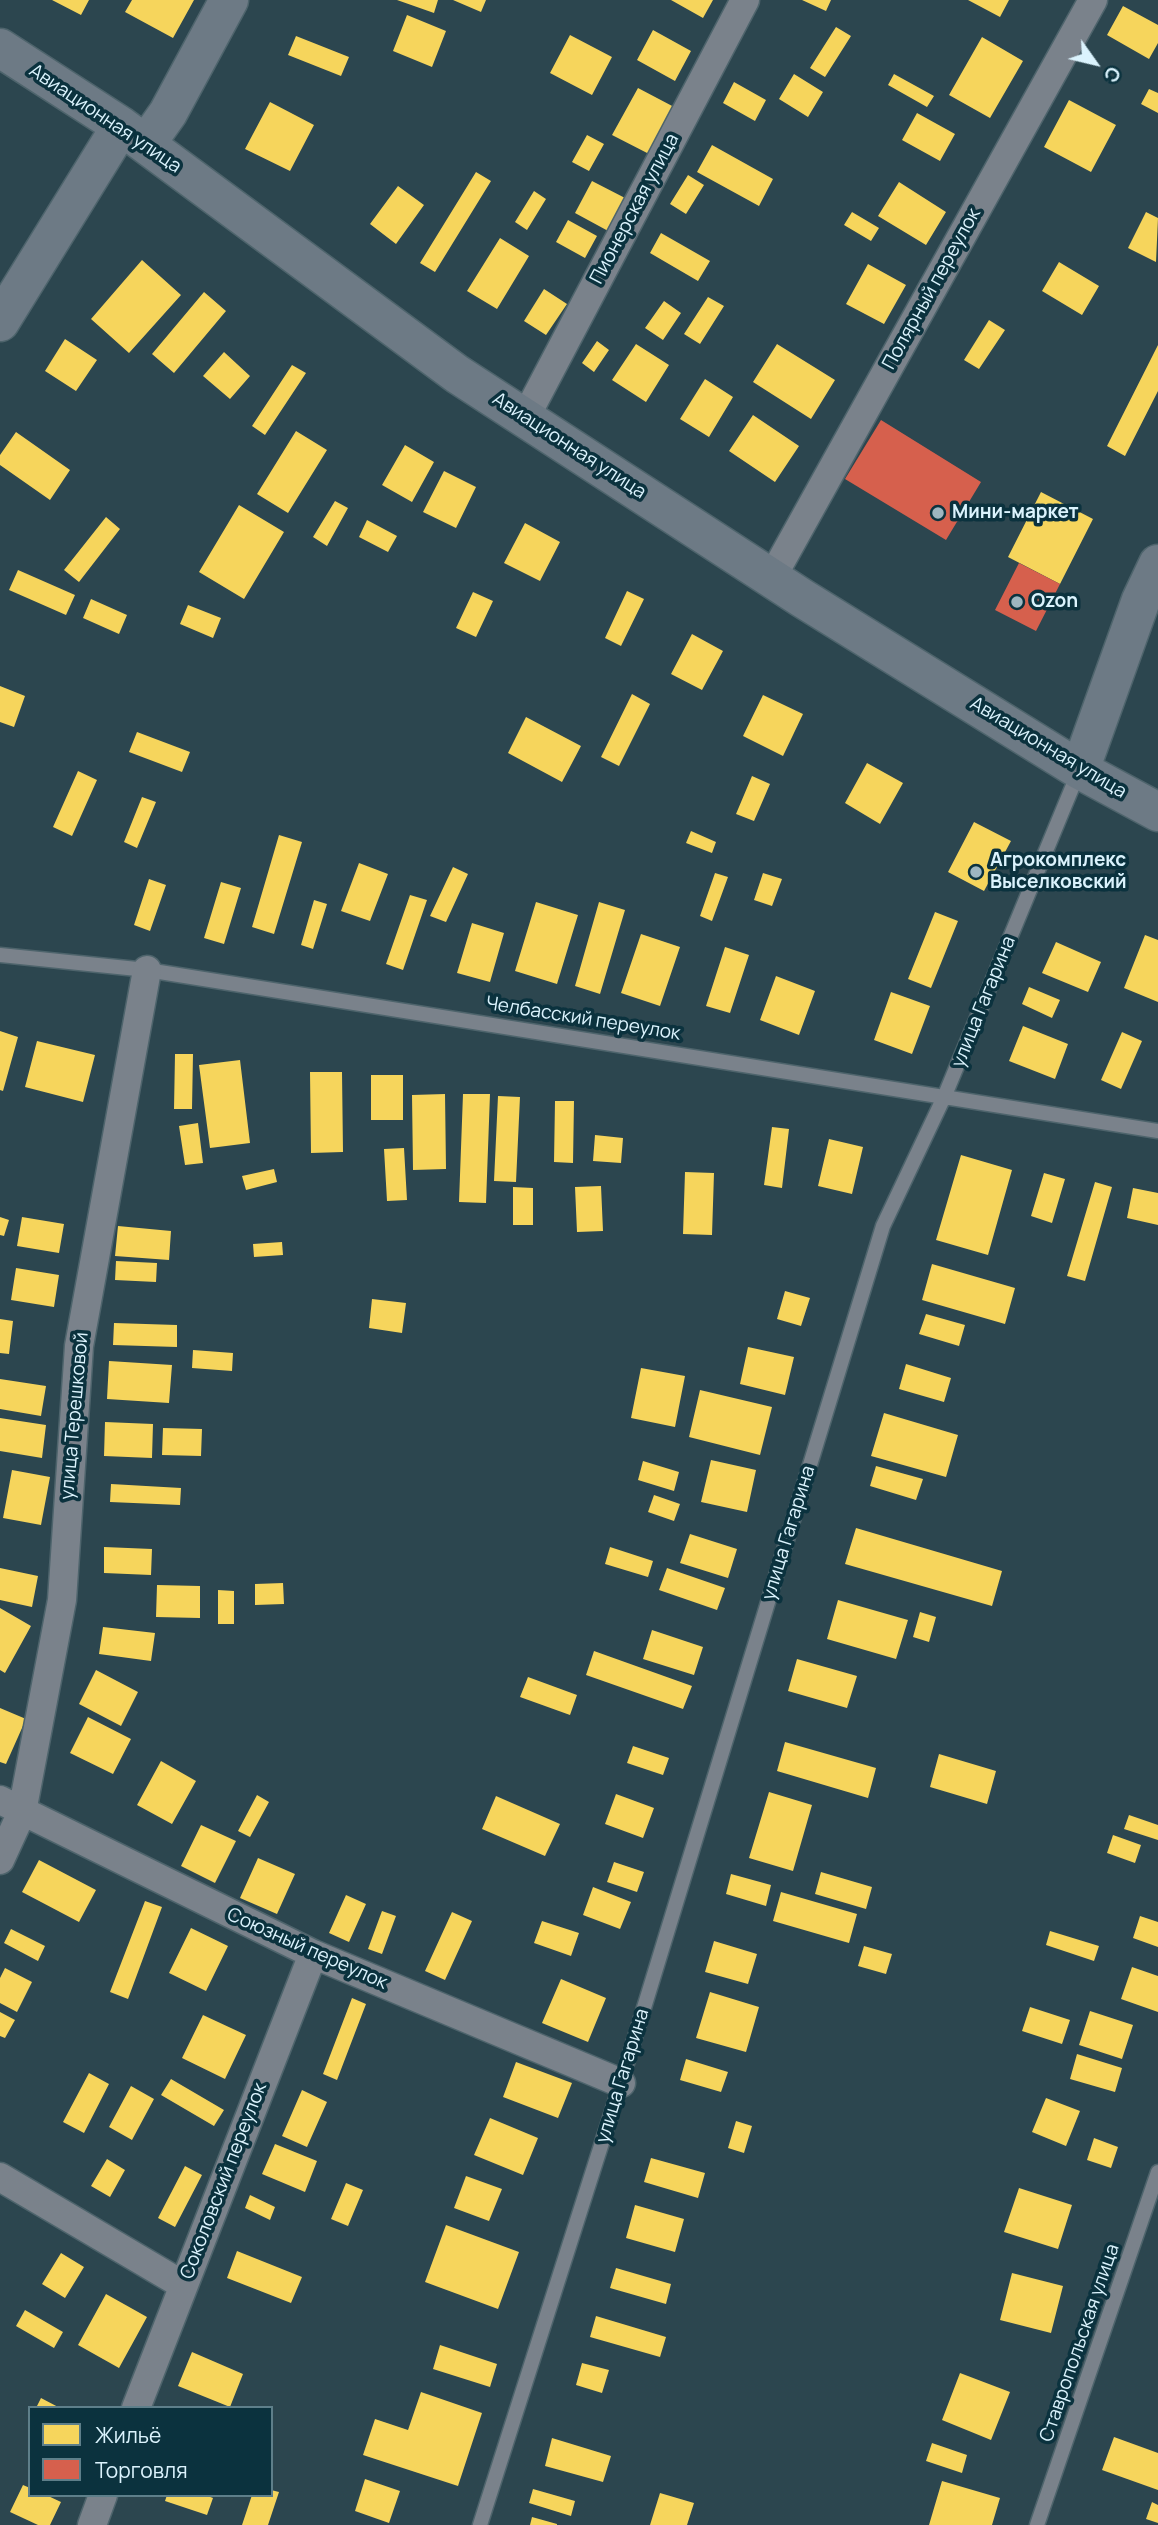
<!DOCTYPE html>
<html>
<head>
<meta charset="utf-8">
<style>
  body { margin:0 }
  #map { position:relative; width:1158px; height:2525px; overflow:hidden; background:#2c464f; font-family:Manrope,sans-serif }
  canvas { display:block }
  .legend { position:absolute; left:28px; top:2406px; width:245px; height:91px; box-sizing:border-box; background:#0b323e; border:2px solid #5e7f8a; margin:0; padding:9px 12px; list-style:none; font-size:21px; color:#dbf3fd }
  .legend li { display:flex; align-items:center; gap:14px; height:35px }
  .legend b { width:35px; border:2px solid #5e7f8a }
  .north { position:absolute; left:1060px; top:28px; width:70px; height:70px; -webkit-text-stroke:5px #0b323e; paint-order:stroke; rotate:124deg; font-size:19px; font-weight:700; line-height:28px; text-align:center; color:#dbf3fd }
  .north::after { content:''; display:block; margin:auto; width:24px; height:32px; background:#dbf3fd; clip-path:polygon(50% 0,100% 100%,50% 72%,0 100%) }
</style>
</head>
<body>
<div id="map">
<canvas width="1158" height="2525"></canvas>
<ul class="legend">
<li><b style="height:19px;background:#f6d55c"></b>Жильё</li>
<li><b style="height:19px;background:#d6604d"></b>Торговля</li>
</ul>
<div class="north">С</div>
</div>
<script>
const c = document.querySelector('canvas').getContext('2d');
c.lineJoin = 'round';
function paint(path, color) { c.fillStyle = color; c.fill(path, 'evenodd'); }
function strokePath(path, color, width, dash) { c.strokeStyle = color; c.lineWidth = width; c.lineCap = dash ? 'butt' : 'round'; c.setLineDash(dash || []); c.stroke(path); }
function write(font, color, halo, rows, align = 'center') {
  c.font = font + ' Manrope,sans-serif'; c.lineWidth = 7; c.setLineDash([]); c.textBaseline = 'middle'; c.strokeStyle = halo; c.fillStyle = color; for (const [text, x, y, turn = 0] of rows) {
    c.save(); c.translate(x, y); c.rotate((+turn || 0) * Math.PI / 180); c.textAlign = isNaN(turn) ? turn : align; if (halo) c.strokeText(text, 0, 0); c.fillText(text, 0, 0); c.restore();
  }
}
paint(new Path2D(`
  M52 0H89L81 15Z
  M132 0H194L173 38 125 12Z
  M397 0H438L434 13Z
  M453 0H486L481 12Z
  M671 0H713L703 18Z
  M802 0H831L826 11Z
  M968 0H1009L1000 17Z
  M1123 6 1158 25V43L1149 59 1107 35Z
  M407 15 446 31 432 67 393 51Z
  M836 27 851 36 825 77 810 68Z
  M653 30 691 51 675 81 637 60Z
  M570 35 612 57 592 95 550 73Z
  M296 36 349 57 341 76 288 55Z
  M982 37 1023 61 990 118 949 95Z
  M794 74 823 92 808 117 779 99Z
  M894 74 934 96 927 107 888 85Z
  M734 82 766 100 755 121 723 103Z
  M638 88 676 108 651 155 612 135Z
  M1149 89 1158 93V113L1141 104Z
  M1069 100 1116 125 1091 172 1044 147Z
  M270 102 314 125 290 171 245 149Z
  M917 113 955 134 940 161 902 140Z
  M587 135 604 144 589 171 572 162Z
  M712 145 773 179 759 206 697 172Z
  M476 172 491 181 435 272 420 263Z
  M688 175 704 185 686 214 670 204Z
  M592 181 627 199 610 232 575 213Z
  M899 182 946 212 926 245 878 216Z
  M398 186 424 205 396 244 370 224Z
  M534 191 546 199 527 230 515 222Z
  M852 212 879 228 871 241 844 225Z
  M1146 212 1158 218 1156 262 1128 248Z
  M568 220 597 236 585 258 556 242Z
  M661 233 710 261 698 281 650 253Z
  M500 238 529 256 497 309 467 291Z
  M142 260 181 295 129 353 91 319Z
  M1059 262 1099 286 1082 315 1042 291Z
  M868 264 906 285 884 324 846 304Z
  M544 289 567 304 546 335 524 321Z
  M204 292 226 311 174 373 152 354Z
  M708 297 724 306 700 344 684 334Z
  M664 301 681 313 663 340 645 328Z
  M989 320 1005 330 979 369 964 360Z
  M65 339 97 360 76 391 45 371Z
  M597 341 609 350 594 372 582 363Z
  M636 344 669 365 646 402 612 380Z
  M777 344 835 380 811 419 753 382Z
  M1158 345V391L1125 456 1107 446Z
  M224 352 250 376 230 399 203 376Z
  M292 365 306 373 265 435 252 426Z
  M705 379 733 397 709 437 680 419Z
  M753 415 799 446 775 482 729 451Z
  M296 431 327 450 288 513 257 494Z
  M16 432 70 470 50 500 0 465V455Z
  M405 445 434 462 412 502 382 485Z
  M444 471 476 487 456 528 423 512Z
  M1041 492 1093 519 1060 584 1008 557Z
  M335 501 348 508 327 546 313 537Z
  M239 505 284 532 244 599 199 572Z
  M106 517 120 529 79 582 64 570Z
  M367 520 397 536 388 552 359 537Z
  M525 523 560 542 540 581 504 563Z
  M18 570 75 595 66 615 9 590Z
  M627 591 644 599 621 646 605 638Z
  M473 592 493 601 476 637 456 628Z
  M91 599 127 615 119 634 83 618Z
  M188 605 221 618 213 638 180 624Z
  M692 634 723 651 702 690 671 674Z
  M0 686 25 696 14 727 0 722Z
  M632 694 650 704 619 766 601 757Z
  M763 695 803 714 783 756 743 736Z
  M526 717 581 746 562 782 508 753Z
  M137 732 190 752 182 772 129 752Z
  M867 763 903 783 880 824 845 803Z
  M78 771 97 780 72 836 53 827Z
  M752 776 770 784 754 821 736 814Z
  M142 797 156 802 137 848 124 842Z
  M974 822 1011 841 984 891 948 872Z
  M691 831 716 842 712 853 686 843Z
  M279 835 302 842 274 934 252 927Z
  M359 863 388 874 370 921 341 911Z
  M453 867 468 874 446 922 430 916Z
  M715 873 728 877 712 921 700 916Z
  M763 873 782 879 772 906 754 900Z
  M149 879 166 885 150 931 134 925Z
  M221 882 241 888 224 944 204 938Z
  M410 895 427 900 403 970 386 964Z
  M314 900 327 904 313 949 301 945Z
  M536 902 578 915 557 984 515 971Z
  M599 902 625 910 600 994 575 986Z
  M935 912 958 921 931 988 908 979Z
  M472 923 504 933 490 982 457 973Z
  M641 934 680 947 660 1006 621 993Z
  M1145 935 1158 940V1002L1124 988Z
  M1056 942 1101 962 1088 992 1042 973Z
  M725 947 749 955 730 1013 706 1006Z
  M776 976 815 991 799 1035 760 1020Z
  M1029 987 1060 1000 1052 1018 1022 1004Z
  M891 992 930 1006 912 1054 874 1040Z
  M1023 1026 1068 1044 1055 1079 1009 1061Z
  M0 1031 18 1037 3 1091 0 1090Z
  M1122 1032 1142 1041 1121 1089 1101 1080Z
  M37 1041 95 1055 83 1102 25 1087Z
  M175 1054H193L192 1109H174Z
  M240 1060 250 1143 210 1148 199 1065Z
  M310 1072H342L343 1152 311 1153Z
  M371 1075H403V1120H371Z
  M445 1094 446 1169 413 1170 412 1095Z
  M463 1094H490L486 1203 459 1202Z
  M498 1096 520 1097 516 1182 494 1181Z
  M555 1101H574L573 1163 554 1162Z
  M198 1123 203 1163 185 1165 179 1126Z
  M772 1127 789 1129 782 1188 764 1185Z
  M595 1135 623 1138 621 1163 593 1161Z
  M829 1139 863 1147 852 1194 818 1186Z
  M404 1148 407 1200 387 1201 384 1149Z
  M961 1155 1012 1170 988 1255 936 1240Z
  M274 1169 277 1182 246 1190 242 1176Z
  M685 1172 714 1173 712 1235 683 1234Z
  M1044 1173 1065 1179 1052 1223 1031 1216Z
  M1095 1182 1112 1187 1085 1281 1067 1276Z
  M601 1186 603 1231 577 1232 575 1187Z
  M513 1187 533 1188V1225H513Z
  M1133 1188 1158 1193V1225L1127 1218Z
  M0 1217 9 1220 4 1236 0 1235Z
  M22 1217 64 1224 59 1253 17 1246Z
  M118 1226 171 1231 169 1260 115 1256Z
  M282 1242 283 1255 254 1257 253 1244Z
  M116 1261 157 1263 156 1282 115 1280Z
  M932 1264 1015 1288 1005 1324 922 1300Z
  M16 1268 59 1275 54 1307 11 1300Z
  M785 1291 810 1298 801 1326 777 1319Z
  M372 1299 406 1303 402 1333 369 1328Z
  M926 1314 965 1325 959 1346 919 1334Z
  M0 1319 13 1321 9 1354 0 1353Z
  M114 1323 177 1325V1347L113 1345Z
  M748 1347 794 1357 785 1395 740 1384Z
  M193 1350 233 1353 232 1371 192 1368Z
  M109 1361 172 1365 169 1403 107 1399Z
  M906 1364 951 1378 944 1402 899 1389Z
  M641 1368 685 1376 675 1427 631 1418Z
  M0 1379 46 1386 41 1416 0 1409Z
  M700 1390 772 1407 760 1455 689 1437Z
  M884 1413 958 1435 946 1477 871 1456Z
  M0 1418 46 1425 42 1458 0 1451Z
  M105 1422 153 1424 152 1458 104 1456Z
  M163 1428 202 1429 201 1456 162 1455Z
  M711 1460 756 1470 747 1512 701 1502Z
  M643 1461 679 1472 674 1491 638 1480Z
  M876 1466 923 1479 916 1500 870 1486Z
  M12 1470 50 1477 41 1525 3 1518Z
  M111 1484 181 1488 180 1505 110 1502Z
  M654 1495 680 1504 674 1521 648 1512Z
  M856 1528 1002 1571 992 1606 845 1564Z
  M690 1534 737 1549 728 1578 680 1563Z
  M104 1547 152 1549 151 1575 104 1573Z
  M610 1547 653 1561 648 1577 605 1564Z
  M0 1568 38 1576 32 1607 0 1600Z
  M667 1568 725 1588 717 1610 659 1590Z
  M283 1583 284 1604 255 1605V1584Z
  M157 1585 200 1586V1618L156 1617Z
  M218 1590 234 1591V1624H218Z
  M838 1600 908 1620 896 1659 827 1639Z
  M0 1608 31 1626 5 1673 0 1670Z
  M920 1612 936 1617 929 1642 913 1637Z
  M103 1627 155 1633 151 1661 99 1654Z
  M652 1630 703 1647 694 1675 643 1659Z
  M594 1651 692 1686 683 1709 586 1675Z
  M797 1659 857 1676 847 1708 788 1691Z
  M96 1670 138 1692 121 1726 79 1704Z
  M528 1677 577 1695 570 1715 520 1697Z
  M0 1708 26 1719 6 1764 0 1762Z
  M88 1717 131 1739 113 1774 70 1753Z
  M785 1742 876 1768 868 1798 777 1771Z
  M633 1746 669 1758 663 1775 627 1763Z
  M939 1754 996 1771 987 1804 930 1787Z
  M161 1761 196 1781 172 1824 137 1805Z
  M769 1792 812 1805 793 1871 749 1858Z
  M616 1794 654 1808 643 1838 605 1824Z
  M257 1795 269 1802 250 1837 238 1831Z
  M496 1796 560 1824 545 1856 482 1829Z
  M1129 1815 1158 1825V1840L1124 1829Z
  M201 1825 236 1841 215 1883 181 1866Z
  M1113 1835 1141 1845 1135 1863 1107 1853Z
  M258 1858 295 1874 277 1914 240 1898Z
  M39 1860 96 1890 79 1922 22 1892Z
  M614 1862 644 1872 637 1892 607 1882Z
  M821 1872 872 1887 866 1909 815 1894Z
  M731 1874 771 1885 766 1906 726 1894Z
  M593 1887 631 1902 620 1929 583 1915Z
  M781 1892 857 1914 849 1943 773 1921Z
  M346 1895 366 1904 349 1942 329 1933Z
  M145 1901 162 1907 128 1999 110 1992Z
  M382 1911 396 1916 382 1954 368 1949Z
  M452 1912 472 1921 445 1980 425 1971Z
  M1140 1916 1158 1922V1947L1133 1938Z
  M542 1921 579 1933 571 1956 534 1943Z
  M191 1928 228 1946 206 1991 169 1973Z
  M11 1929 45 1946 38 1961 4 1943Z
  M1050 1931 1099 1946 1094 1961 1046 1945Z
  M714 1941 757 1954 748 1984 705 1972Z
  M864 1946 892 1954 886 1974 858 1966Z
  M1132 1967 1158 1976V2012L1121 1999Z
  M5 1968 32 1982 17 2012 0 2003V1978Z
  M561 1979 606 1998 588 2042 542 2023Z
  M710 1992 759 2007 746 2052 696 2038Z
  M352 1998 366 2004 337 2080 323 2074Z
  M1030 2007 1070 2020 1062 2044 1022 2031Z
  M1090 2011 1133 2025 1122 2059 1079 2045Z
  M0 2012 15 2020 5 2038 0 2036Z
  M203 2015 246 2035 225 2079 182 2058Z
  M1077 2054 1122 2068 1115 2092 1070 2079Z
  M686 2059 728 2072 721 2092 680 2080Z
  M516 2062 572 2083 558 2118 503 2097Z
  M89 2073 109 2084 84 2133 63 2122Z
  M171 2079 224 2110 214 2126 161 2095Z
  M131 2086 154 2099 132 2140 109 2127Z
  M302 2090 327 2102 307 2147 282 2136Z
  M1046 2098 1080 2111 1066 2146 1032 2132Z
  M490 2118 538 2138 523 2175 474 2155Z
  M736 2121 752 2126 744 2153 728 2148Z
  M1094 2138 1118 2147 1111 2168 1087 2160Z
  M275 2144 317 2161 305 2192 262 2174Z
  M651 2158 705 2173 698 2198 644 2182Z
  M107 2159 125 2170 110 2197 91 2186Z
  M185 2166 202 2175 175 2227 158 2218Z
  M466 2176 502 2189 489 2221 454 2208Z
  M346 2183 363 2190 348 2226 331 2219Z
  M1019 2188 1072 2205 1058 2249 1004 2232Z
  M250 2195 275 2207 270 2220 245 2208Z
  M635 2205 684 2219 675 2252 626 2238Z
  M446 2225 519 2252 498 2309 425 2282Z
  M237 2251 302 2277 291 2303 227 2278Z
  M61 2253 84 2267 65 2298 42 2284Z
  M616 2268 671 2284 666 2304 610 2288Z
  M1012 2273 1063 2286 1051 2333 1000 2320Z
  M106 2294 147 2317 119 2368 78 2345Z
  M25 2310 63 2332 54 2348 16 2326Z
  M596 2316 666 2337 660 2357 590 2337Z
  M440 2345 497 2364 490 2387 433 2369Z
  M192 2352 243 2374 230 2407 178 2386Z
  M582 2363 609 2370 602 2393 576 2385Z
  M960 2373 1010 2392 991 2440 942 2420Z
  M421 2392 482 2413 458 2486 363 2455 375 2419 408 2430Z
  M41 2398 60 2408H36Z
  M1114 2437 1158 2453V2490L1102 2470Z
  M552 2438 611 2456 603 2482 545 2466Z
  M932 2443 967 2455 962 2473 926 2461Z
  M365 2479 400 2491 389 2523 355 2511Z
  M942 2481 1000 2498 992 2525H929Z
  M23 2485 30 2488V2495H46L61 2502 50 2525H38L10 2512Z
  M533 2489 575 2501 571 2516 529 2503Z
  M271 2490 279 2492 268 2525H242L252 2495H271Z
  M660 2493 694 2503 687 2525H650Z
  M167 2495H205L213 2498 207 2515 165 2501Z
  M1152 2502 1158 2505V2523L1146 2519Z
  M532 2517 557 2524V2525H530Z`), '#f6d55c');
paint(new Path2D(`
  M881 420 981 482 946 540 845 479Z
  M1019 563 1060 584 1036 631 995 610Z`), '#d6604d');
const lane = new Path2D(`
  M0 955 147 970 1158 1131
  M480 2525 621 2083 883 1226 945 1095 1079 771
  M1037 2525 1158 2172`);
const street = new Path2D(`
  M525 418 745 0
  M771 579 1093 0
  M0 1800 313 1954 621 2083
  M0 1860 22 1812 62 1600 79 1346 147 970
  M0 2177 183 2285
  M136 2408 313 1954
  M92 2525 103 2495`);
const secondary = new Path2D(`
  M0 48 121 126 457 374 802 598 1080 770 1158 812
  M146 144 168 113 229 0
  M0 322 121 126
  M1080 770 1141 600 1158 564`);
strokePath(lane, '#4e646c', 17);
strokePath(street, '#4e646c', 31);
strokePath(secondary, '#4e646c', 41);
strokePath(lane, '#7a828b', 14);
strokePath(street, '#7a828b', 28);
strokePath(secondary, '#6d7a85', 38);
for (const [x, y, r, color] of [
  [938,513,7,"#9eb6c0"],
  [1017,602,7,"#9eb6c0"],
  [976,872,7,"#9eb6c0"]
]) { const dot = new Path2D(); dot.arc(x, y, r, 0, 2 * Math.PI); c.fillStyle = color; c.fill(dot); strokePath(dot, '#0b323e', 2.5); }
write('19px', '#dbf3fd', '#0b323e', [
  ["Авиационная улица",105,119,34],
  ["Пионерская улица",635,209,-62],
  ["Полярный переулок",932,289,-61],
  ["Авиационная улица",569,446,33],
  ["Авиационная улица",1048,748,31],
  ["улица Гагарина",984,1002,-68],
  ["Челбасский переулок",583,1019,9],
  ["улица Терешковой",75,1416,-85],
  ["улица Гагарина",789,1533,-73],
  ["Союзный переулок",307,1949,24],
  ["улица Гагарина",623,2076,-73],
  ["Соколовский переулок",224,2181,-69],
  ["Ставропольская улица",1080,2343,-71]
]);
write('bold 19px', '#dbf3fd', '#0b323e', [
  ["Мини-маркет",952,513],
  ["Ozon",1031,602],
  ["Агрокомплекс",990,861],
  ["Выселковский",990,883]
], 'left');
</script>
</body>
</html>
